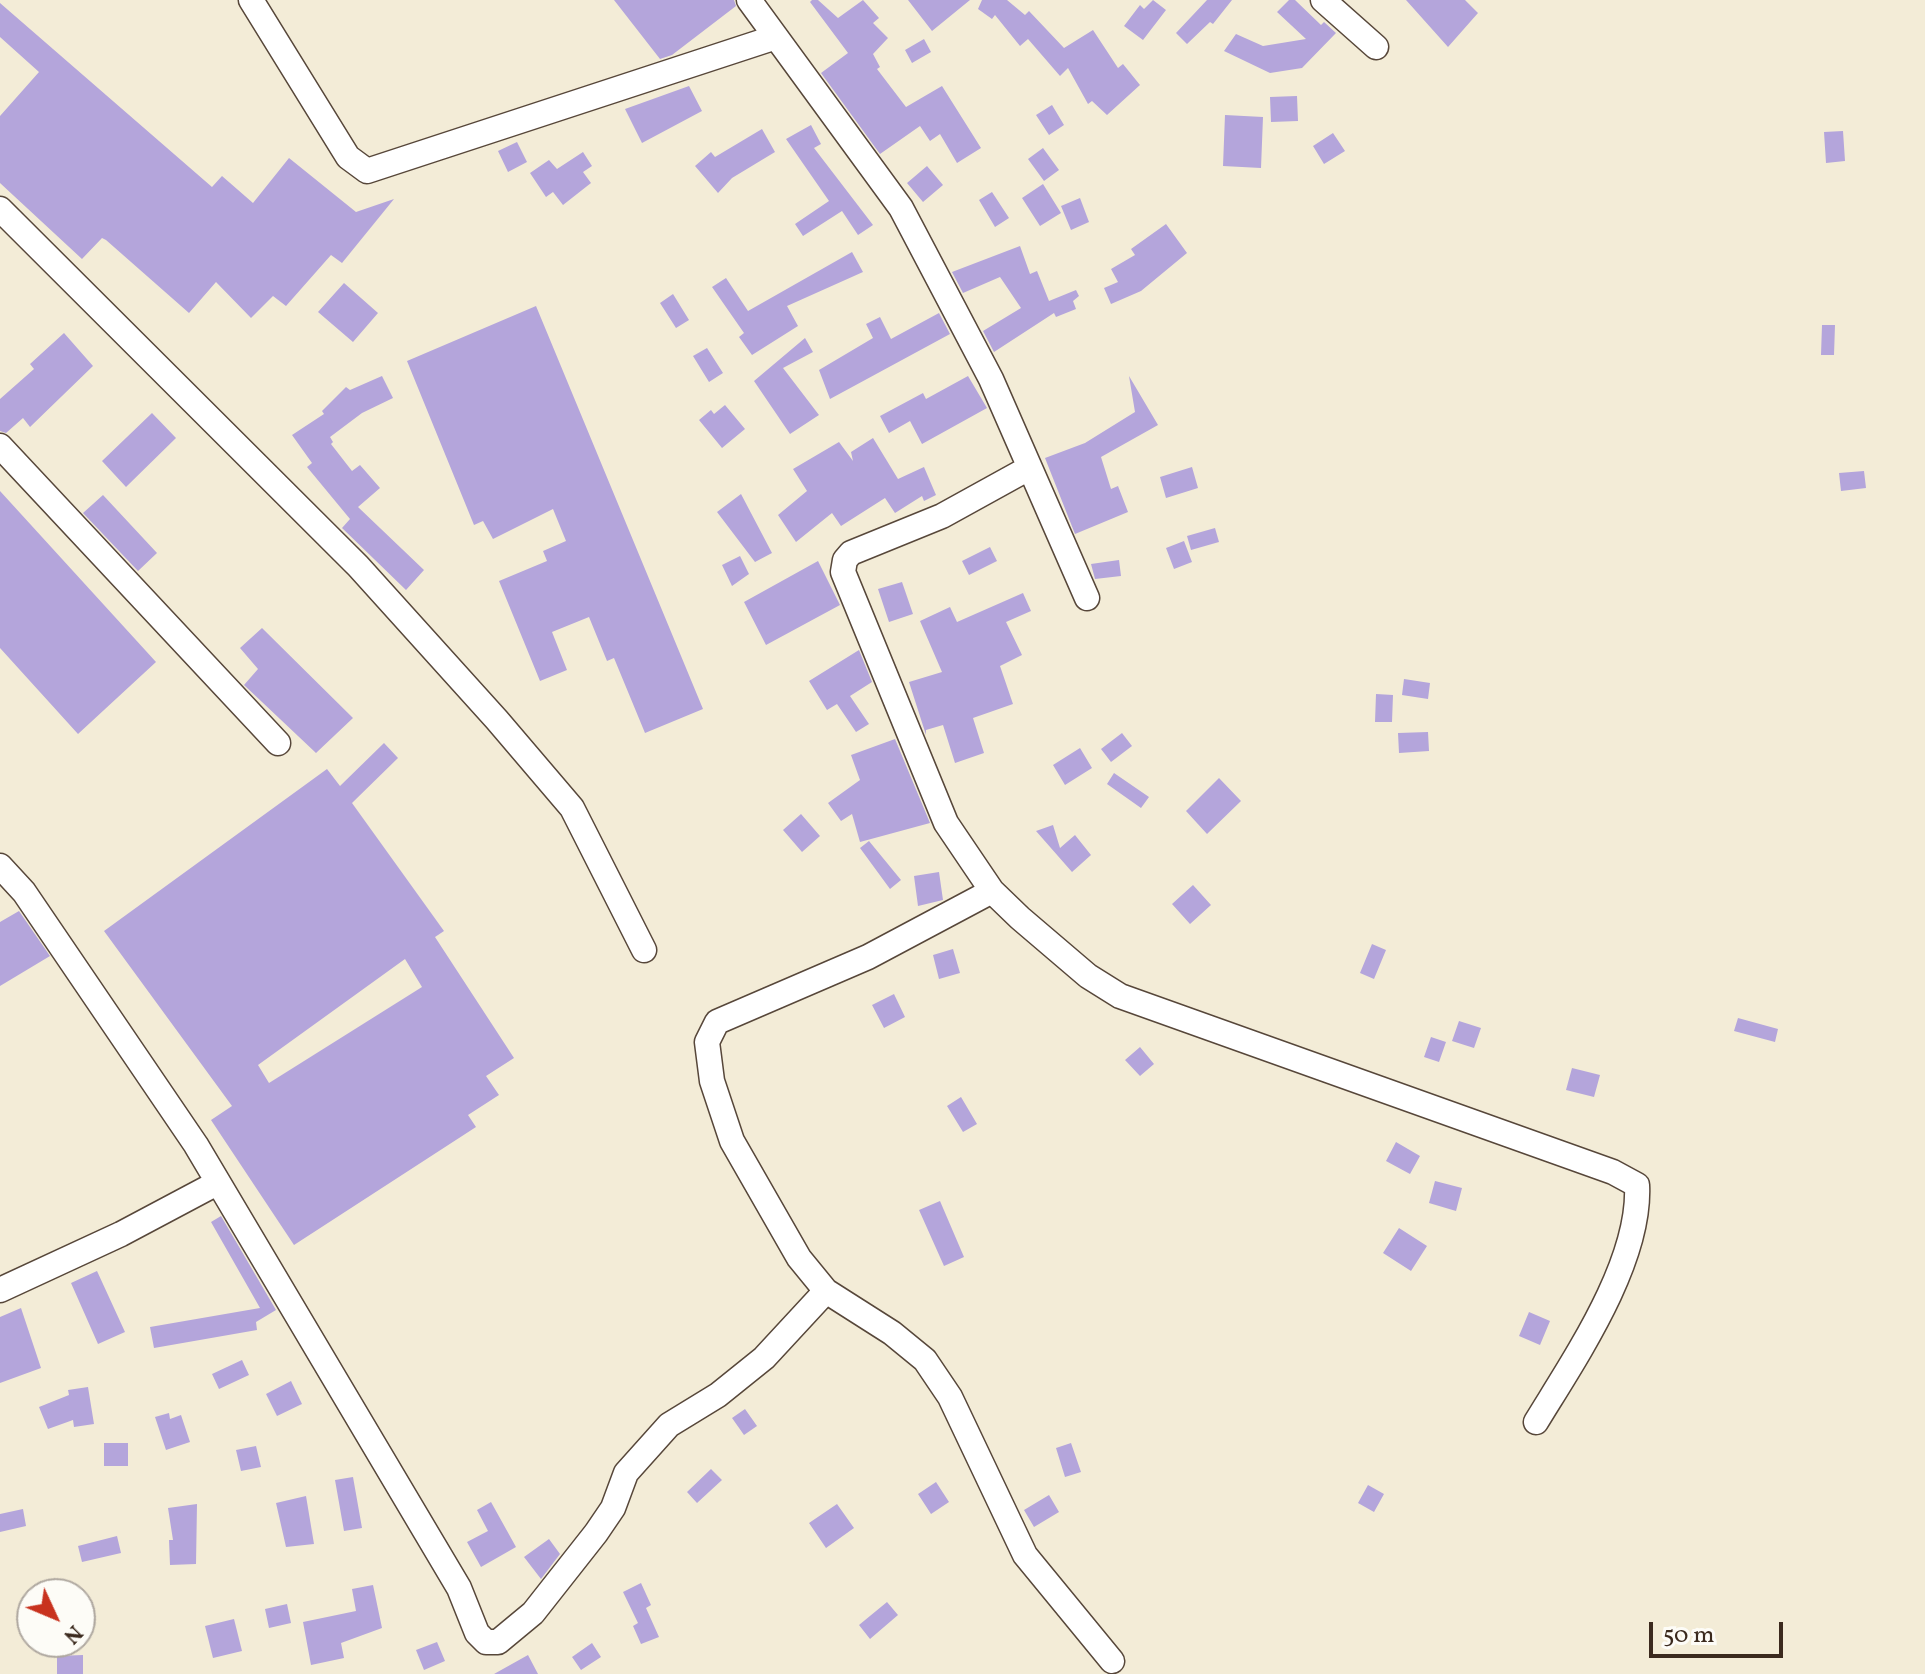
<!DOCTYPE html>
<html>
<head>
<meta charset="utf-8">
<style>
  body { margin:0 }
  #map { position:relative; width:1925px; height:1674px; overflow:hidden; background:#f3ecd7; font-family:Vollkorn,serif }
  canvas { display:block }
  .north { position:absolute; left:16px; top:1578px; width:80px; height:80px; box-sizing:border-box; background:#fdfcf7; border:2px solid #afa8a0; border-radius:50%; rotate:134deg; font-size:22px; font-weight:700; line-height:32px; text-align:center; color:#3b2a1e }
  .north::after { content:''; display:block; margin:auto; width:28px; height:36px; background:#c8321e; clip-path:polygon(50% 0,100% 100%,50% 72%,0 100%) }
  .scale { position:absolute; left:1649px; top:1622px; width:134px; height:36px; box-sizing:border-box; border:4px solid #3b2a1e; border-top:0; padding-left:10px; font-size:24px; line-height:28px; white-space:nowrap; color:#3b2a1e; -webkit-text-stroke:6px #fdfcf7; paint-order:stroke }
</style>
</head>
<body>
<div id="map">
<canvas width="1925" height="1674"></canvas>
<div class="north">N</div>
<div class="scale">50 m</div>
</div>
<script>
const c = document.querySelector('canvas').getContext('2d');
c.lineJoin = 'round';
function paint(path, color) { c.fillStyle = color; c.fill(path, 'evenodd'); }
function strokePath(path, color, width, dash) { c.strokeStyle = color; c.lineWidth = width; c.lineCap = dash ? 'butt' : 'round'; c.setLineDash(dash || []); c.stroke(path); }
paint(new Path2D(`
  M614 0H734L736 6 672 55 660 59Z
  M812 0H818L838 18 863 0 879 18 873 23 888 38 873 54 880 67 877 69 906 107 942 86 981 148 957 163 940 134 930 141 920 126 880 154 821 73 848 53 810 2Z
  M908 0H970L932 31Z
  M982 0H1007L1025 15 1029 11 1064 48 1093 30 1118 68 1123 64 1140 85 1107 115 1092 101 1088 104 1068 68 1060 76 1028 39 1020 46 995 15 992 19 978 9Z
  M1153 0 1166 10 1143 40 1124 26 1140 5 1144 9Z
  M1207 0H1232L1213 24 1210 22 1187 44 1176 33Z
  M1289 0H1295L1321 25 1324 22 1336 33 1302 68 1270 73 1224 51 1236 34 1263 46 1306 39 1277 12Z
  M1406 0H1465L1478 13 1448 47Z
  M0 3 212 187 222 176 253 203 289 158 356 212 394 199 342 263 331 255 286 306 273 296 251 318 216 282 189 313 106 240 102 238 82 259 0 183V116L39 72 0 37Z
  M924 39 931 52 912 63 905 50Z
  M689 86 702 111 642 143 625 109Z
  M1297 96 1298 121 1271 122 1270 97Z
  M1052 105 1064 125 1049 135 1036 115Z
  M1225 115 1263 117 1261 168 1223 166Z
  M811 125 821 144 814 148 873 225 858 235 842 211 803 236 795 224 829 201 786 139Z
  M762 129 775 152 732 178 718 193 695 166 711 152 715 157Z
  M1843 131 1845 161 1826 163 1824 132Z
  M1333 133 1345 151 1324 164 1313 146Z
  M517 142 527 162 508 172 498 151Z
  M1043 148 1059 170 1044 181 1028 159Z
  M583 152 592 166 583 172 591 183 563 205 553 192 546 197 530 173 549 160 557 169Z
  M927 166 943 185 923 202 907 183Z
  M1043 184 1061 213 1040 226 1022 198Z
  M992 192 1009 218 995 227 979 200Z
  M1080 198 1089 222 1071 230 1061 206Z
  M1166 224 1187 253 1141 291 1111 304 1104 288 1118 282 1111 269 1135 255 1131 249Z
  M1020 246 1030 274 1037 271 1049 301 1076 290 1079 296 1073 301 1076 309 1056 317 1054 313 994 352 983 331 1021 308 1000 277 963 293 952 272Z
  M852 252 863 272 787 306 798 326 752 355 739 337 744 333 712 287 726 278 748 311Z
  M344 283 378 313 353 342 318 312Z
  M673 294 689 320 676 328 660 303Z
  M536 306 703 709 645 733 614 658 607 661 589 617 552 632 567 670 540 681 499 581 547 561 543 551 566 541 553 509 493 539 483 521 474 525 407 361Z
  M939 313 950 334 830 399 819 370 873 338 866 324 880 317 891 339Z
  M1822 325H1835L1834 355H1821Z
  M64 333 93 366 30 427 23 418 6 433 0 431V399L34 369 30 364Z
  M805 338 813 352 783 368 819 415 790 434 754 381Z
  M707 348 723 373 709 382 693 356Z
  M382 376 393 398 362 413 330 437 333 442 331 444 352 471 360 465 380 488 358 507 424 570 406 590 342 528 350 519 307 467 312 463 292 435 324 414 322 411 346 387 350 390Z
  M968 376 987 408 922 444 910 421 889 433 880 416 923 393 926 399Z
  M1129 376 1158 425 1101 457 1111 489 1118 486 1128 512 1075 534 1045 458 1085 443 1135 412Z
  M725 405 745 429 722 448 699 420 711 410 714 414Z
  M152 413 176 438 126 487 102 461Z
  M873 438 898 479 924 467 936 495 924 501 922 496 895 513 885 498 841 526 832 513 796 542 778 515 807 491 793 469 839 442 853 461 851 452Z
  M1192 467 1198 488 1166 498 1160 477Z
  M1864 471 1866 488 1841 491 1839 473Z
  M0 491 156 662 78 734 0 648Z
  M741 494 772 553 755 562 717 512Z
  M103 495 157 553 138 571 83 513Z
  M1215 528 1219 542 1191 550 1187 536Z
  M1184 541 1192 562 1174 569 1166 548Z
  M990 547 997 561 969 575 962 561Z
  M740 556 749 574 732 586 722 565Z
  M1119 560 1121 576 1095 579 1091 564Z
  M818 561 840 605 766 645 744 602Z
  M902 582 913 614 889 622 878 589Z
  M1023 593 1031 611 1006 622 1022 655 1000 666 1013 704 973 718 984 753 955 763 943 725 926 730V735L909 682 942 672 920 621 950 607 957 622Z
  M262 628 353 718 316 753 244 685 258 669 240 648Z
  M859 650 872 682 850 696 869 724 856 732 837 704 827 710 809 681Z
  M1404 679 1430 683 1428 699 1402 695Z
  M1376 694 1393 695 1392 722H1375Z
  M1428 732 1429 751 1399 753 1398 733Z
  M1122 733 1132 746 1111 762 1101 749Z
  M895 739 930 823 860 842 852 814 841 821 828 803 860 780 851 755Z
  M384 743 398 758 352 803 444 931 435 937 514 1058 486 1076 499 1095 468 1115 476 1127 294 1245 211 1120 232 1106 104 931 327 769 340 786ZM405 959 422 987 269 1083 258 1065Z
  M1080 748 1092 768 1065 785 1053 765Z
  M1114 773 1149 797 1141 808 1107 784Z
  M1219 778 1241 801 1207 834 1186 811Z
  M801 814 820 836 802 852 783 830Z
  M1053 825 1060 848 1075 835 1091 855 1072 872 1036 831Z
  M869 841 901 880 890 889 860 848Z
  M939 872 943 900 918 906 914 876Z
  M1193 885 1211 905 1190 924 1172 904Z
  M19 911 50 956 0 986V922Z
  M1372 944 1386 950 1374 979 1360 973Z
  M953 949 960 973 939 979 933 955Z
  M894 994 905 1017 884 1028 872 1005Z
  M1738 1018 1778 1029 1775 1042 1734 1031Z
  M1459 1021 1481 1028 1474 1048 1452 1041Z
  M1431 1037 1446 1042 1439 1062 1424 1057Z
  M1140 1047 1154 1064 1140 1076 1125 1060Z
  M1572 1068 1600 1075 1594 1097 1566 1090Z
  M961 1097 977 1124 963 1132 947 1106Z
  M1396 1142 1420 1156 1410 1174 1386 1161Z
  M1435 1181 1462 1188 1456 1211 1429 1203Z
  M940 1201 964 1257 944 1266 919 1210Z
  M221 1216 276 1310 256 1322 257 1330 154 1348 150 1327 260 1308 211 1222Z
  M1399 1228 1427 1246 1411 1271 1383 1253Z
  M97 1271 125 1332 98 1344 71 1283Z
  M21 1308 41 1368 0 1383V1317Z
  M1529 1312 1550 1321 1540 1345 1519 1336Z
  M242 1360 249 1375 219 1389 212 1374Z
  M291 1381 302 1404 277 1416 266 1394Z
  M88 1387 94 1424 74 1427 73 1420 48 1429 39 1407 69 1395 68 1390Z
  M745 1409 757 1426 744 1435 732 1418Z
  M169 1413 170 1419 181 1415 190 1442 166 1450 155 1417Z
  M104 1443H128V1466H104Z
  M1071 1443 1081 1472 1065 1477 1056 1448Z
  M256 1446 261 1467 241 1471 236 1450Z
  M711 1469 722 1480 697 1503 687 1492Z
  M353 1477 362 1528 344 1531 335 1480Z
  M936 1482 949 1502 931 1514 918 1494Z
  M1368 1485 1384 1494 1374 1512 1358 1503Z
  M1049 1495 1059 1512 1034 1527 1024 1510Z
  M306 1496 314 1544 286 1547 276 1503Z
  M491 1502 516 1547 481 1567 467 1542 488 1531 477 1510Z
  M197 1504 196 1564 170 1565 169 1540H173L168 1508Z
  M837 1504 854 1528 826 1548 809 1523Z
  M23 1509 26 1526 0 1532V1514Z
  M117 1536 121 1553 82 1562 78 1546Z
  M549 1539 560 1554 541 1579 524 1557Z
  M641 1583 651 1605 646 1608 659 1637 641 1644 633 1626 638 1623 623 1592Z
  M373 1585 382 1628 341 1643 344 1658 311 1665 303 1622 356 1611 352 1589Z
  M887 1602 898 1615 870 1639 859 1625Z
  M287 1604 291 1623 269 1628 265 1609Z
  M234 1619 242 1651 213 1658 205 1626Z
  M437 1642 445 1661 424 1670 416 1650Z
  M592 1643 601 1657 581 1670 572 1657Z
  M83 1655V1674H57V1656Z
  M528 1655 538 1674H494Z`), '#b4a5db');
const minor = new Path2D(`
  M251 0 348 157 367 171 776 37
  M749 0 901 208 991 379 1087 598
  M1323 0 1376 47
  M0 209 358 566 497 720 572 808 644 950
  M0 446 278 743
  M1029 468 942 516 851 553 845 560 843 572 946 823 992 891 1020 918 1088 976 1120 996 1613 1172 1637 1185C1641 1262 1575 1358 1536 1422
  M0 866 24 892 196 1145 459 1588 477 1633 486 1642H498L533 1613 596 1533 613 1508 626 1473 669 1425 718 1395 764 1358 826 1291
  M992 891 868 957 717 1022 707 1042 712 1081 732 1141 799 1258 826 1291 892 1333 925 1360 950 1397 1025 1555 1112 1661
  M0 1290 121 1234 217 1183`);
strokePath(minor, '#57473a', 27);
strokePath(minor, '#fff', 24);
</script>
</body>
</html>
